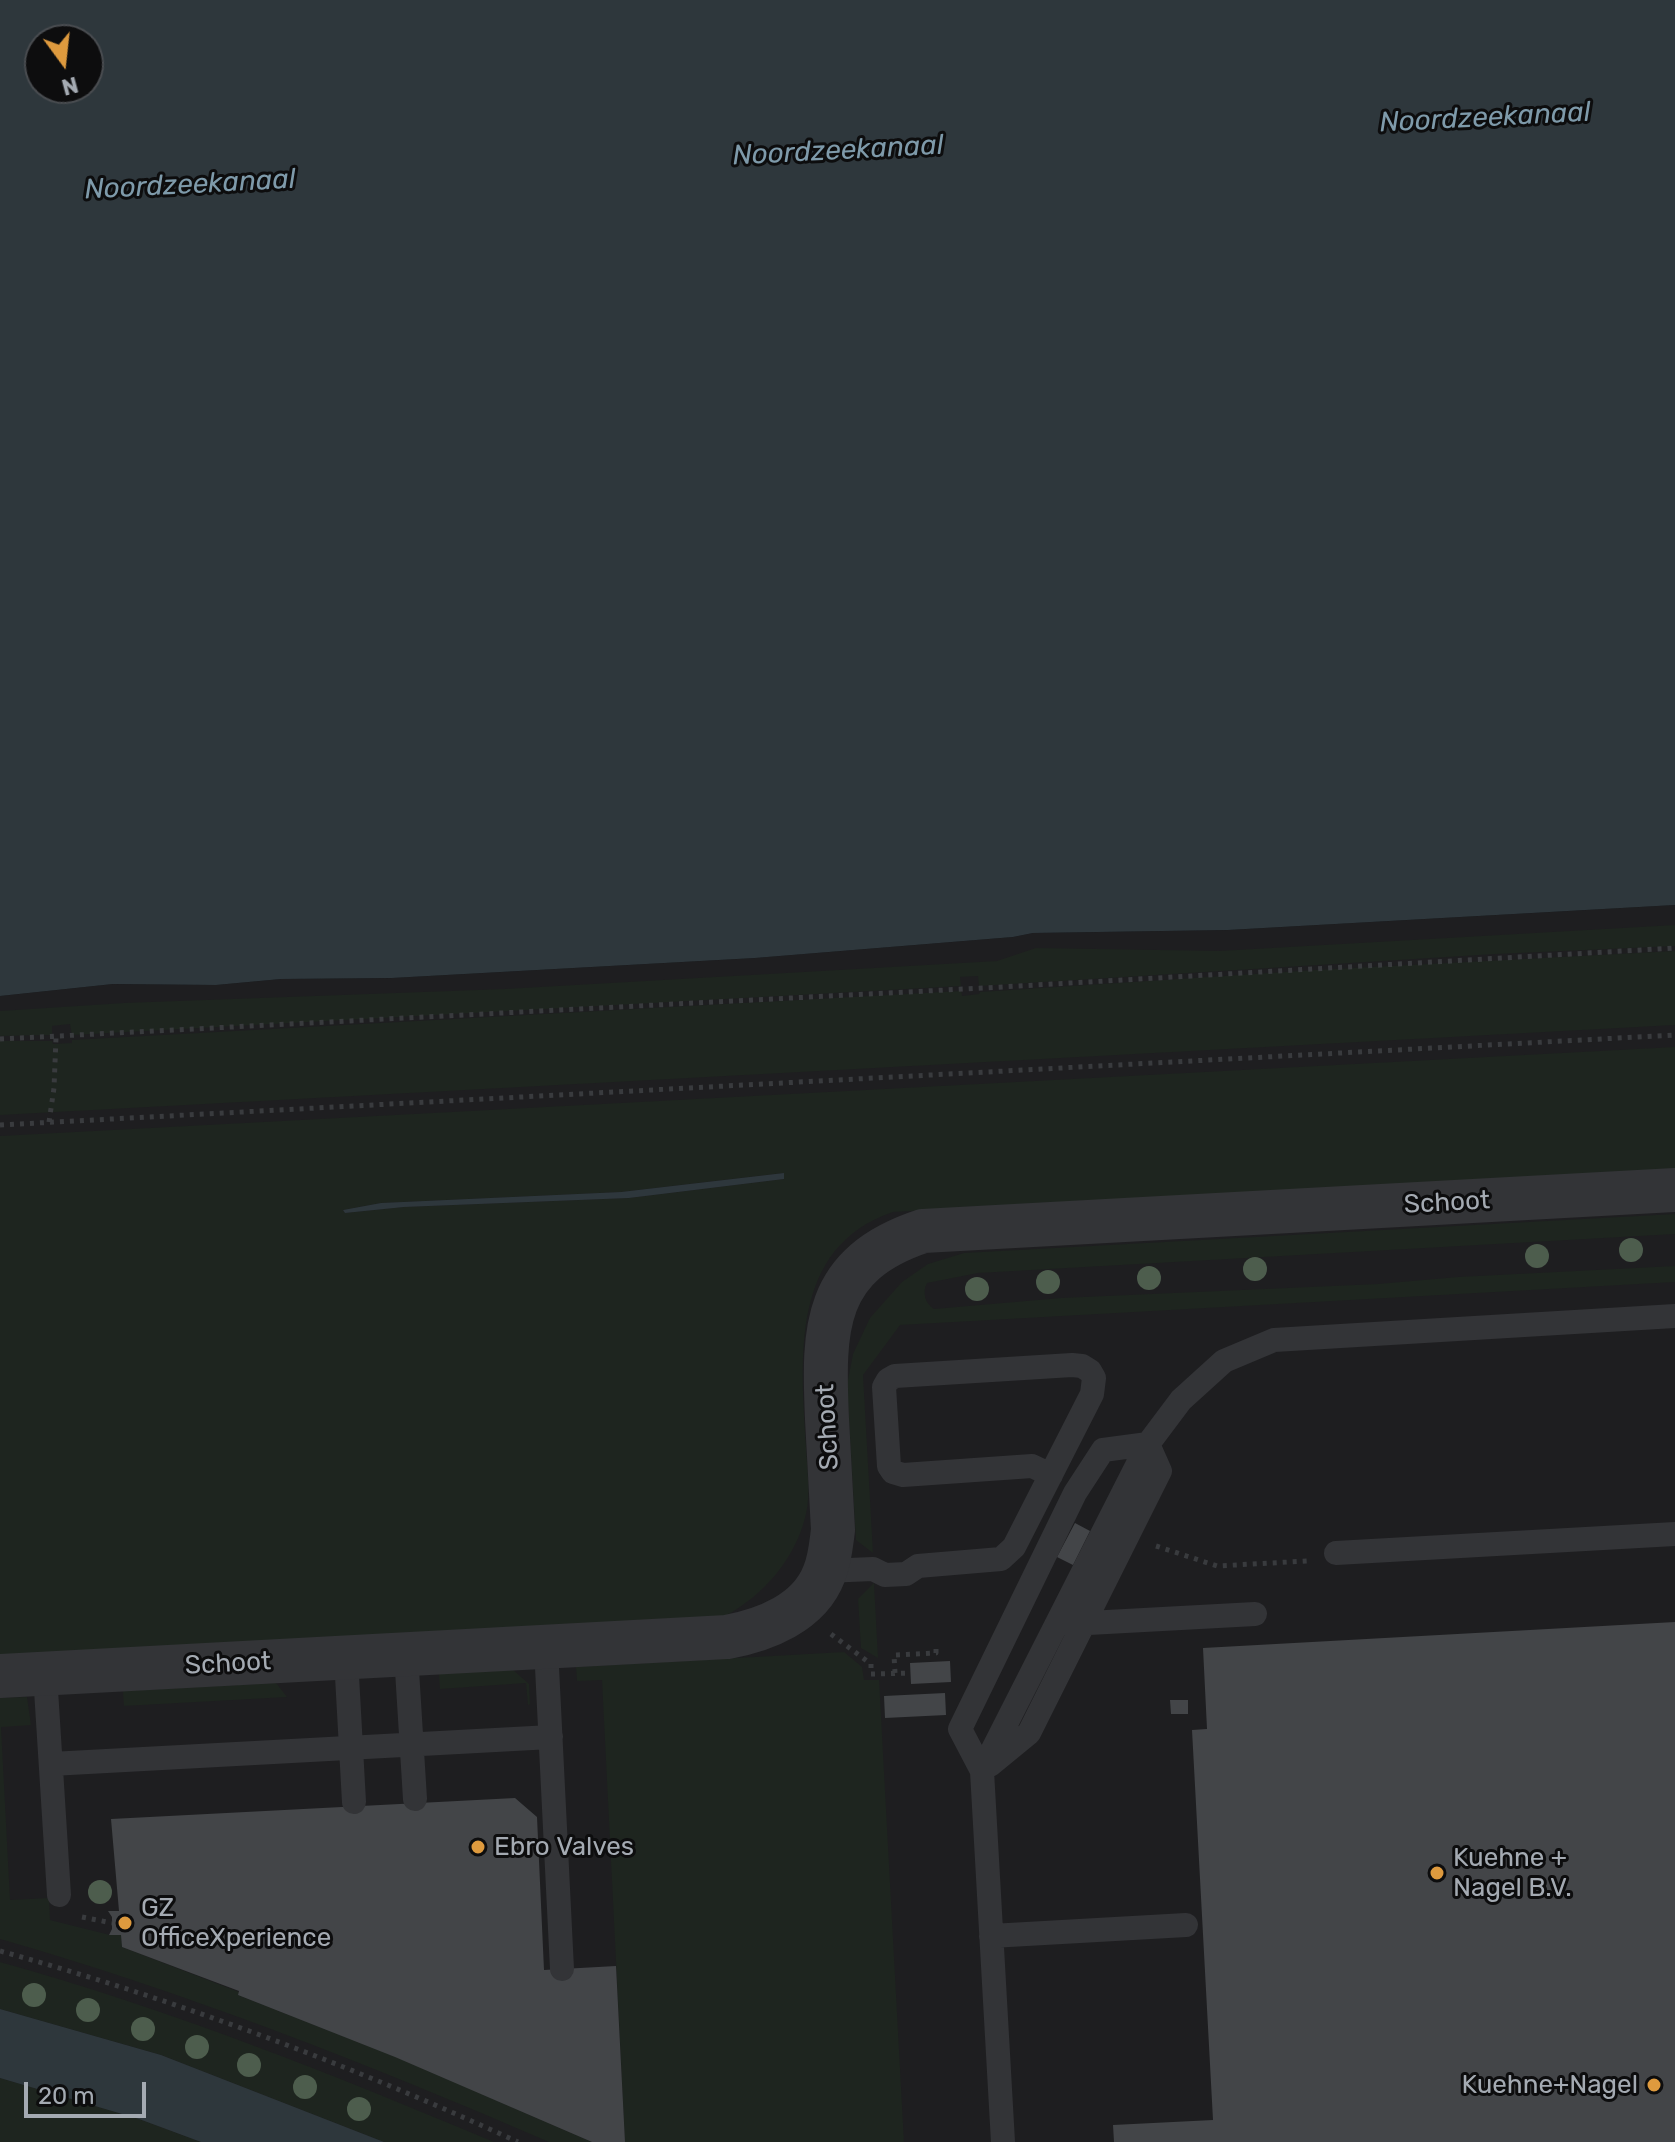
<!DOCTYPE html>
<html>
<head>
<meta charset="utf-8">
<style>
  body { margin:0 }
  #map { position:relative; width:1675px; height:2142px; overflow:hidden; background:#121213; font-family:Rubik,sans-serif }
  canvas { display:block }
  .north { position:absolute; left:24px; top:24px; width:80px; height:80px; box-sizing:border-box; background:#0d0d0e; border:2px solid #494c50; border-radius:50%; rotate:165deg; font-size:22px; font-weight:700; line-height:32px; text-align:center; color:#a4aab2 }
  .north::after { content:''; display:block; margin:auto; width:28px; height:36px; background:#de9a3e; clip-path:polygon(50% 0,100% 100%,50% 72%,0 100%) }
  .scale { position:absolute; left:24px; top:2082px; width:122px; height:36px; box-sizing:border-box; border:4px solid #a4aab2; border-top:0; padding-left:10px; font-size:24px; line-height:28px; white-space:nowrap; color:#a4aab2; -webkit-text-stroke:6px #0d0d0e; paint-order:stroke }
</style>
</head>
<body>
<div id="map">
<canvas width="1675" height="2142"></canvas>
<div class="north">N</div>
<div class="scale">20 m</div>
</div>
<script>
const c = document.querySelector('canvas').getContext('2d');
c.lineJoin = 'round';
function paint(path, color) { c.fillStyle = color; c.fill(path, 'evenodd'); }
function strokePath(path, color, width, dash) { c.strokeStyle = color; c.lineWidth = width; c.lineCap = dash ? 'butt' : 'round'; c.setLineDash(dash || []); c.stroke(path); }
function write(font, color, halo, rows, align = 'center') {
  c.font = font + ' Rubik,sans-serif'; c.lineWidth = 6; c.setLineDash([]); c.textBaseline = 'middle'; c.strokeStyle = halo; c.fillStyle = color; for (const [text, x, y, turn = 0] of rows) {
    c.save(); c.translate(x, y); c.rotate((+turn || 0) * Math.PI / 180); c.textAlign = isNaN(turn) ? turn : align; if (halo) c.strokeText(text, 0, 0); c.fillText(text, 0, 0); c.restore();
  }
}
paint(new Path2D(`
  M1675 905V2142H0V996L113 984 216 985 281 979 392 978 755 958 1013 937 1033 933 1228 930Z`), '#1e1e20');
paint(new Path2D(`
  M1675 925V946L1495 954 979 986 978 976 960 977 961 986 72 1035 70 1024 52 1026V1035L0 1036V1011L124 1003 505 989 997 961 1036 948 1219 951Z
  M1675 951V1025L0 1115V1041H52L53 1044 72 1043V1040L961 991 962 996 979 994 980 992 1316 970Z
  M1675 1047V1169L893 1212C789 1247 801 1359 806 1447 807 1469 811 1493 806 1514 796 1558 764 1595 725 1616L0 1655V1136ZM783 1173 784 1179 629 1198 404 1207 345 1213 343 1210 381 1203 621 1192Z
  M1675 1214V1234L978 1273 927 1283C922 1292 925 1304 934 1309L1061 1298 1378 1284 1458 1277 1675 1266V1282L900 1325 863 1375 873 1553 856 1540 847 1385 853 1354 870 1318 902 1282 928 1264 964 1253Z
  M874 1583 878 1658 861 1648 858 1599Z
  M844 1652 862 1667 864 1680H879L904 2142H625L602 1680 577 1681 576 1667Z
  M513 1670 529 1684 530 1704 528 1705 526 1683 440 1689 439 1674Z
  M276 1683 287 1697 124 1706 123 1691Z
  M27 1697 31 1725 1 1727 10 1900 49 1898 50 1920 110 1935H121L122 1947 239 1992 238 1995 396 2057 592 2142H549C369 2064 188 1993 0 1939V1698Z
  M0 1962C170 2009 332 2074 494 2142H384L161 2055 0 2009Z
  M0 2078 139 2119 201 2142H0Z`), '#1e251f');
paint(new Path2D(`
  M0 0H1675V905L1228 930 1033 933 1013 937 755 958 392 978 281 979 216 985 113 984 0 996ZM88 40V88H40V40Z
  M784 1173V1179L629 1198 404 1207 345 1213 343 1210 381 1203 621 1192Z
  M0 2009 161 2055 384 2142H201L139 2119 0 2078Z`), '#2e373c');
paint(new Path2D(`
  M1075 1523 1090 1531 1073 1565 1057 1557Z
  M1675 1622V2142H1114L1113 2125 1213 2120 1192 1730 1207 1729 1203 1648Z
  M950 1661 951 1682 911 1684 910 1663Z
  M945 1693 946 1715 885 1718 884 1696Z
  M1170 1700H1188V1714H1171Z
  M515 1798 537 1817 544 1970 616 1966 625 2142H592L395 2057 238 1995 239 1991 122 1947 121 1935H109L112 1929V1917L108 1911H119L111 1819Z`), '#434548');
strokePath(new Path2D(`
  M0 1039 984 988 1675 948
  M49 1122 54 1088 56 1038
  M0 1125 1675 1035
  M1156 1546 1217 1566 1307 1561
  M831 1634 871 1664V1674L910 1673
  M895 1673 894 1655 936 1653V1643
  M82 1917 112 1923
  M0 1951C177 2000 351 2065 518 2142`), '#393b3e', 5, [4, 6]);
strokePath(new Path2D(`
  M1336 1553 1675 1534
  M825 1571 873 1569 885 1575 906 1574 918 1566 1001 1559 1014 1547 1092 1394 1094 1378 1090 1371 1082 1366 1072 1365 895 1376 888 1380 884 1387 889 1466 893 1472 903 1475 1032 1466 1051 1475
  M1070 1624 1255 1614
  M546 1647 562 1969
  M406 1654 415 1799
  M346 1658 354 1802
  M45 1674 59 1895
  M51 1764 551 1737
  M990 1765 1029 1733 1160 1471 1148 1444
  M982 1771 1148 1444 1181 1400 1224 1361 1274 1340 1675 1316
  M991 1936 1186 1925
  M1003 2142 982 1771 960 1729 1075 1493 1103 1450 1148 1444`), '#333437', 24);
strokePath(new Path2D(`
  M0 1676 727 1637C765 1630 809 1613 824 1574 830 1560 831 1545 833 1530 831 1493 829 1456 827 1419 823 1328 823 1264 923 1231L1675 1190`), '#333437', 44);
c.fillStyle = '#4d5d4d';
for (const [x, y] of [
  [1631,1250],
  [1537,1256],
  [1255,1269],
  [1149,1278],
  [1048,1282],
  [977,1289],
  [100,1892],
  [34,1995],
  [88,2010],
  [143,2029],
  [197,2047],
  [249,2065],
  [305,2087],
  [359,2109]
]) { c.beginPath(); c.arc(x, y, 12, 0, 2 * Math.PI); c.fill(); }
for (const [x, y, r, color] of [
  [478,1847,8,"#de9a3e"],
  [1437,1873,8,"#de9a3e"],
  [125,1923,8,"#de9a3e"],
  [1654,2085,8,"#de9a3e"]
]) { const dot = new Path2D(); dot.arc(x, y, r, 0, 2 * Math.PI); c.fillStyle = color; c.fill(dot); strokePath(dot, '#0d0d0e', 3); }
write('26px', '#a4aab2', '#0d0d0e', [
  ["Schoot",1447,1203,-3],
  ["Schoot",828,1427,-93],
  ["Schoot",228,1664,-3]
]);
write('26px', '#a4aab2', '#0d0d0e', [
  ["Ebro Valves",494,1847],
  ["Kuehne +",1453,1858],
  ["Nagel B.V.",1453,1888],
  ["GZ",141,1908],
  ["OfficeXperience",141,1938],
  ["Kuehne+Nagel",1638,2085,"right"]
], 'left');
write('italic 28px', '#7e9aaa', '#0d0d0e', [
  ["Noordzeekanaal",1485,118,-3],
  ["Noordzeekanaal",838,151,-3],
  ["Noordzeekanaal",190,185,-3]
]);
</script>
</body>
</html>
